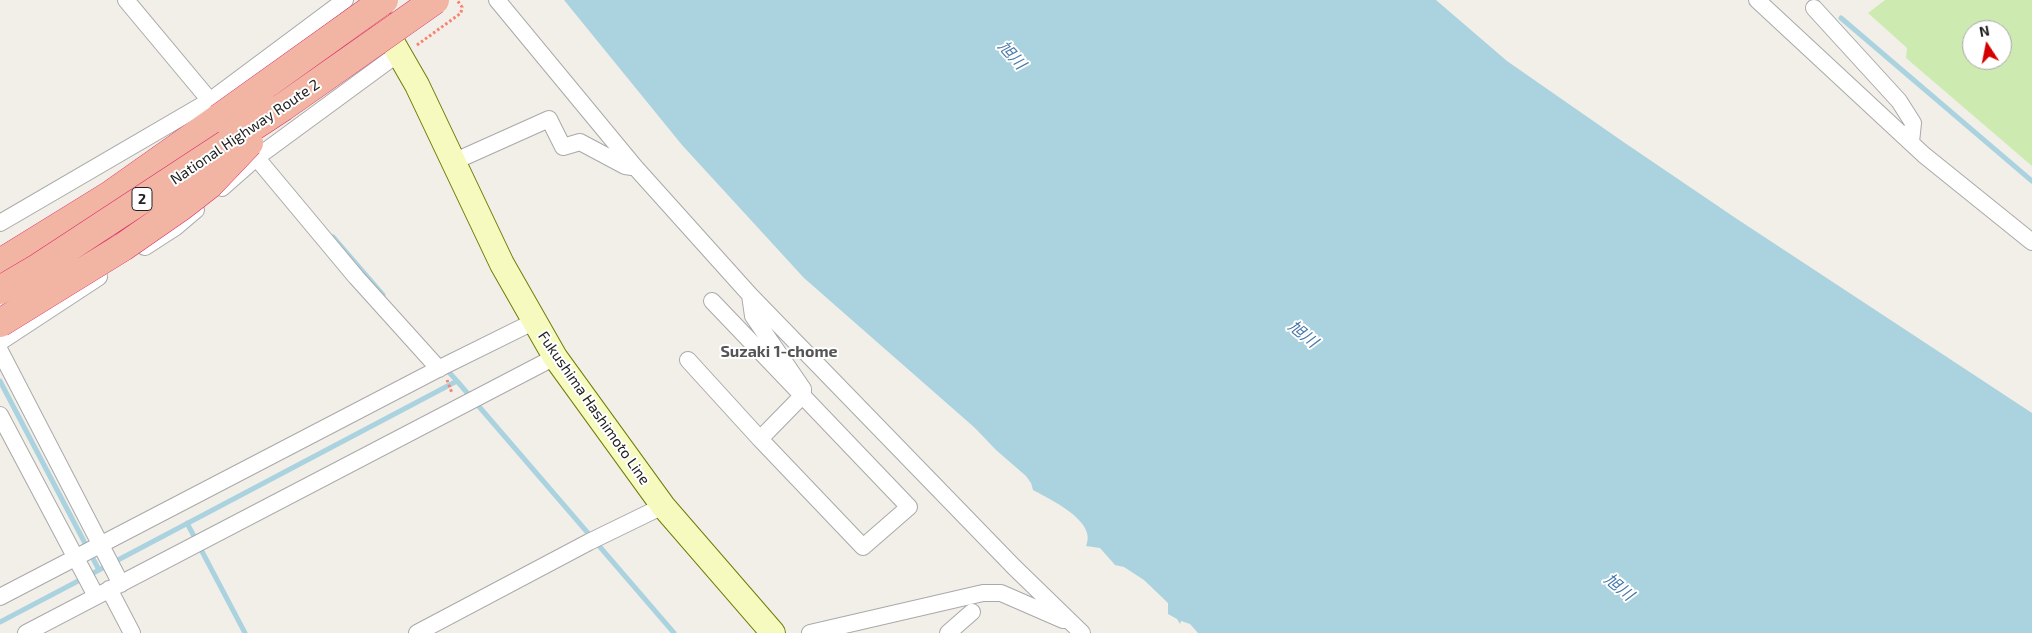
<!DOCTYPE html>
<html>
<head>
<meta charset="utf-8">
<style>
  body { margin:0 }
  #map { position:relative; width:2032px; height:633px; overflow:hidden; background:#f2efe9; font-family:"Exo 2",sans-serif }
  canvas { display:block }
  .north { position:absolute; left:1962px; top:20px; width:50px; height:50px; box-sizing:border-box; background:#fff; border:1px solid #a7a7a7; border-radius:50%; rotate:349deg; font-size:14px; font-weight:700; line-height:20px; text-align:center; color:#222 }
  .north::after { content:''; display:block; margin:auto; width:18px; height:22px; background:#d40000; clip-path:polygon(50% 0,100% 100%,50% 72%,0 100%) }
</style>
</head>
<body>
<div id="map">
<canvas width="2032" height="633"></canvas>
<div class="north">N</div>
</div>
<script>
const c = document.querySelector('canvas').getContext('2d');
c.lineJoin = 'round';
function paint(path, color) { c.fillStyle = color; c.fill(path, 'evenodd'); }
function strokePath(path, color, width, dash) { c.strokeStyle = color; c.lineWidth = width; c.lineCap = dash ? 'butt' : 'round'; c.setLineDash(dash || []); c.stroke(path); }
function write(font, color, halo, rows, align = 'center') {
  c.font = font + ' "Exo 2","Noto Sans JP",sans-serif'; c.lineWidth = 4; c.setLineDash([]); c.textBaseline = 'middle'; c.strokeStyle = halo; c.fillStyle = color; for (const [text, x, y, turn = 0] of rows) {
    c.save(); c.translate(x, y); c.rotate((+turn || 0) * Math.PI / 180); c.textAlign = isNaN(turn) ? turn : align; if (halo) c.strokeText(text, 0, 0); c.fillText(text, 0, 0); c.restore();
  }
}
paint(new Path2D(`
  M1885 0H2032V166L1906 58 1907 48 1868 13ZM1972 30H2002V60H1972Z`), '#cdebb0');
paint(new Path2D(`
  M564 0H1436L1507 61 1622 141 1737 219 2032 413V633H1198L1190 624 1181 621 1180 624 1177 619 1168 614V603L1144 580 1124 567 1115 565 1100 548 1086 546C1098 521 1049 499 1033 490L1031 483 1026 476 996 450 975 428 804 278 682 145Z`), '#aad3df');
strokePath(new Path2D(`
  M1841 18 2032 181
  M333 237 383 295
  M445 368 457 381
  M0 381 99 570 0 622
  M187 523 245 633
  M99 570 457 381 674 633`), '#aad3df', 5);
const minor = new Path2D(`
  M126 0 227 121
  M497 0 635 167 750 295 1014 567 1082 633
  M1757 0 1924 155 2032 242
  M1814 8 1899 101 1913 123 1911 142
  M250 150 356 277 439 369
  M453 162 549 119 563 147 580 142 625 166 632 167
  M222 188 256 158 399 53
  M0 223 211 100 345 0
  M145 247 176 227 196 210
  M750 295 753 316 803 389V395L760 439
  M0 342 99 277
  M0 351 121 584
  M688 360 760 439 863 547 909 507 712 301
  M0 415 96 596
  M109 589 132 633
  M0 597 442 367 535 321
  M26 633 555 357
  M417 633 589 542 663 506
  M810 633 983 593H1001L1063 620
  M948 633 972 612`);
const secondary = new Path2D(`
  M379 19 417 85 502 264 555 357 663 506 773 633`);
const trunk = new Path2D(`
  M0 263 110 195 219 118`);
strokePath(minor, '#a9a9a9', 18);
strokePath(secondary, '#707d05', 26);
strokePath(trunk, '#dc2a67', 29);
strokePath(new Path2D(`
  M417 45 461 13 462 7 457 0
  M447 380 452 393`), '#fa8072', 3, [2.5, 2.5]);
strokePath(minor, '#fff', 16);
strokePath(secondary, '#f7fabf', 24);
strokePath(trunk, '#f2b4a3', 28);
const trunkBridge = new Path2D(`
  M219 118 384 0
  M0 290 39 267 283 107 435 0
  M0 323 123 247 182 206 209 185 249 143`);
strokePath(trunkBridge, '#dc2a67', 29, []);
strokePath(trunkBridge, '#f2b4a3', 28);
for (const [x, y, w] of [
  [142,199,20]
]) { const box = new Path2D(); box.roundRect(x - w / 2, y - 11.5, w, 23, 4); c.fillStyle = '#fff'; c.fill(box); strokePath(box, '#222', 1); }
write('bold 14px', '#222', null, [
  ["2",142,199]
]);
write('15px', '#222', '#fff', [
  ["National Highway Route 2",245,132,-34],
  ["Fukushima Hashimoto Line",594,408,55]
]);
write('italic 16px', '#4a7aab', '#fff', [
  ["旭川",1012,55,48],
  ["旭川",1303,334,39],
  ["旭川",1619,587,39]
]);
write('bold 16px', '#555', '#fff', [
  ["Suzaki 1-chome",779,352]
]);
</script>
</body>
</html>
